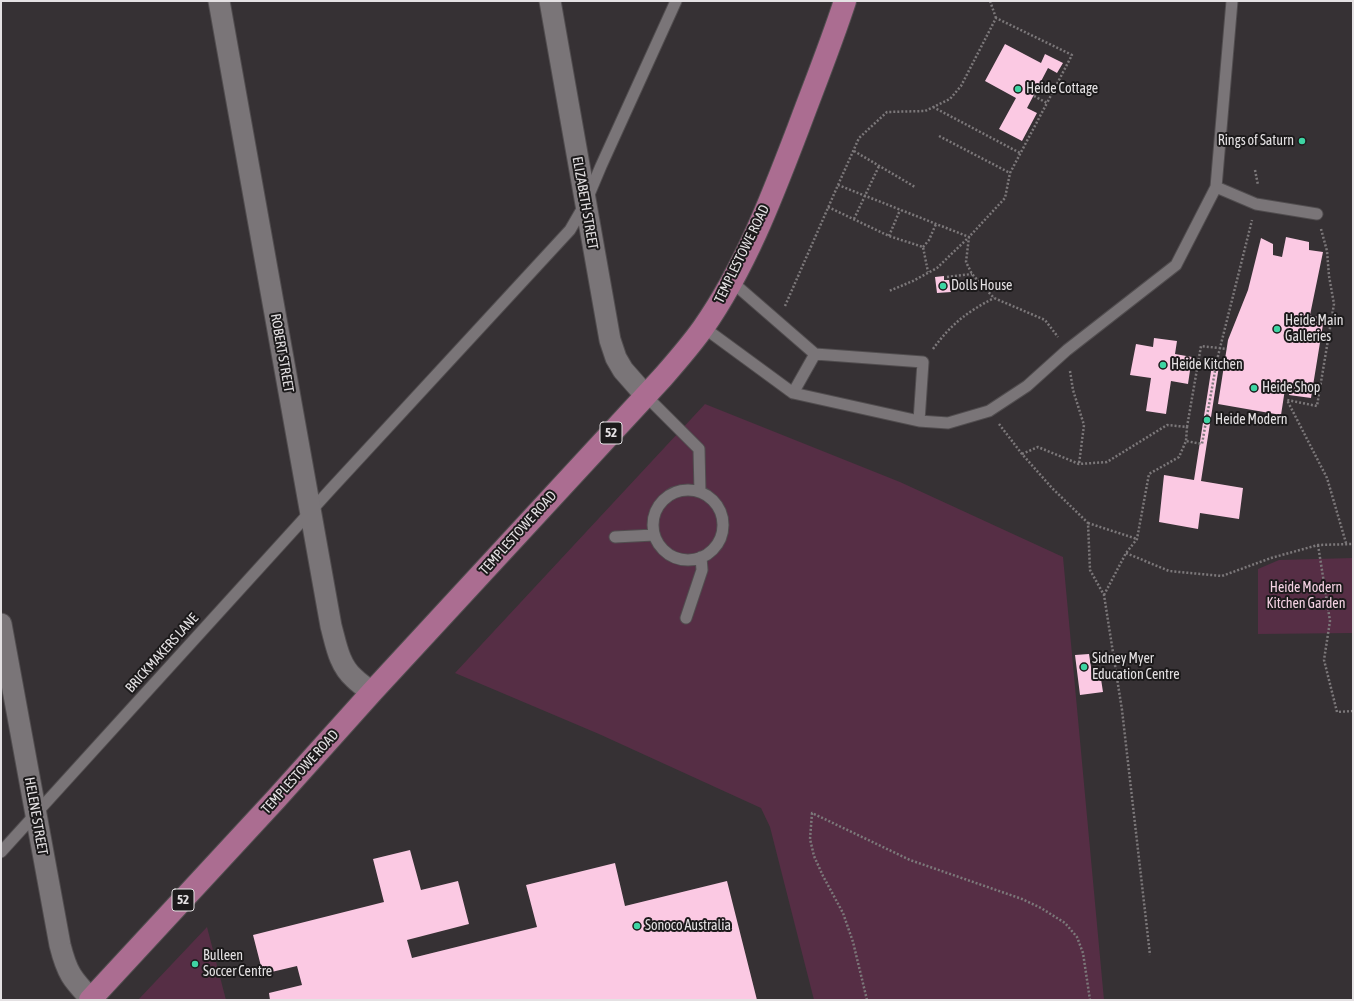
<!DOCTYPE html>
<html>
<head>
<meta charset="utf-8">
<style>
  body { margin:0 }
  #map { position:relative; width:1354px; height:1001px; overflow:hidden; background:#363134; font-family:"Asap Condensed",sans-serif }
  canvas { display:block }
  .frame { position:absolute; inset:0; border:2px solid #e4e1e3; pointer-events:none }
</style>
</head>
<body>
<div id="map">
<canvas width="1354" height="1001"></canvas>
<div class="frame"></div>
</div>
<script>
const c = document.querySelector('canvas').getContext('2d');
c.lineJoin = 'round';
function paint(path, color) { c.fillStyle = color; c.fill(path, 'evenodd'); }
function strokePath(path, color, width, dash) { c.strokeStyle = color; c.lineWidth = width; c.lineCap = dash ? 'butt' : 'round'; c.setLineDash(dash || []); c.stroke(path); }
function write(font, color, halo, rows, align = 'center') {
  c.font = font + ' "Asap Condensed",sans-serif'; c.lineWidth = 4; c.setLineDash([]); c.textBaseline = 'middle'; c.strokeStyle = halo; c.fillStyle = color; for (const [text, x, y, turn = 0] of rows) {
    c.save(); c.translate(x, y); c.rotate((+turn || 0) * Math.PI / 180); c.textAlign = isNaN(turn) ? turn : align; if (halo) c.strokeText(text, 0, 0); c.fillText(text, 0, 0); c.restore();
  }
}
paint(new Path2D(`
  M705 404 900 482 1063 557 1104 1000H814L770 827 761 808 599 734 455 673Z
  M1353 558V633L1258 634V569L1279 560Z
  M207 927 226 1000H138Z`), '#562e45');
paint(new Path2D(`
  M1005 44 1041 63 1045 54 1063 63 1057 73 1048 68 1027 108 1037 113 1022 141 999 129 1016 98 985 81Z
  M1286 237 1309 242V250L1323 252 1310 315 1324 318 1311 398 1289 395 1290 390 1285 389 1281 415 1218 404 1228 340 1248 290 1261 238 1273 244V255L1282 257Z
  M944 276V280H949L951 292 937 293 935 277Z
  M1154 338 1177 341 1175 354 1192 357 1188 384 1171 381 1166 414 1146 411 1151 378 1130 375 1136 344 1153 347Z
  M1212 365 1219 366 1201 481 1243 488 1239 519 1200 513 1198 529 1159 522 1164 475 1194 480Z
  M1089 654 1093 680 1101 679 1103 692 1080 695 1075 655Z
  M410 850 421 890 458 881 469 924 407 940 412 958 537 927 526 885 615 863 625 906 727 881 757 1000H270L269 993 302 985 297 966 263 974 253 935 384 902 373 859Z`), '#fbc9e3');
const service = new Path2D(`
  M1216 187 1256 204 1317 214
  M703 327 793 393 919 421 923 362 815 354 731 281
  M793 393 815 354
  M645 395 699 449 700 492
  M919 421 948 423 989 411 1027 386 1067 350 1176 265 1216 187 1232 1
  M653 525a35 35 0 1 1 70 0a35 35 0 1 1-70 0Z
  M615 537 654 535
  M686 618 702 570 701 557
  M1 852 330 490 570 230 585 204 601 166 676 1`);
const minor = new Path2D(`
  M219 1 331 626C336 644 339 665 354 678 359 683 366 688 372 692
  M550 1 610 340 616 358 623 370 645 395
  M1 624 60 945C67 973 72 979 91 999`);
const primary = new Path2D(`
  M90 1000 276 799 372 692 663 377C677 361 691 345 703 328 745 268 772 197 798 129 814 86 831 44 845 1`);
strokePath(service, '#514d4f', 13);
strokePath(minor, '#514d4f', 23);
strokePath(primary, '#514d4f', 24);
strokePath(new Path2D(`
  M990 1 996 18
  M1034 96 1047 103 1010 173 1005 198 969 237 966 262 972 274 994 298 1045 320 1058 337
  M933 107 1020 153
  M939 136 1010 173
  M854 151 915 187
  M1255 170 1258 185
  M838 185 859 138 887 112 925 111 950 99 961 86 996 18 1072 55 1047 103
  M828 207 889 236 923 247 928 272
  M854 219 879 166
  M1321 229 1327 251 1329 276 1334 304 1317 406 1287 400 1327 478 1346 543
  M889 236 900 210
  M923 247 929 240 936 224
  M947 277 972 274
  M785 306 838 185 969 237 937 268 913 281 889 291
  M933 349C951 324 967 312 994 298
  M1070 371 1073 390 1084 425 1079 464
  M999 424 1022 454 1052 488 1088 523 1090 570 1104 595 1122 710 1150 955
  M1187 427 1201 346 1227 349
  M1022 454 1038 447 1079 464 1107 462 1167 425 1187 427 1186 441
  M1088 523 1137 539
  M1318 545 1330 621 1324 660 1337 712 1353 711
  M1126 553 1169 571 1222 576 1271 558 1318 545 1353 544
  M1104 595 1126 553 1137 539 1149 474 1179 457 1186 441 1202 444 1217 360 1252 220
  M867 1000 853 942 843 913 823 876 814 856 810 839 812 813 910 860 1022 899 1041 908 1065 923 1077 937 1083 953 1090 1000`), '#7c787a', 2.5, [2, 2]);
strokePath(service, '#7a7578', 11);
strokePath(minor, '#7a7578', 21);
strokePath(primary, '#ab6d91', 22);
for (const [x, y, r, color] of [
  [1018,89,4,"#3ed4a3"],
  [1302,141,4,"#3ed4a3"],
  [943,286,4,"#3ed4a3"],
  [1277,329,4,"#3ed4a3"],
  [1163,365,4,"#3ed4a3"],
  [1254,388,4,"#3ed4a3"],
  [1207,420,4,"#3ed4a3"],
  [1084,667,4,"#3ed4a3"],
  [637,926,4,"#3ed4a3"],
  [195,964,4,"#3ed4a3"]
]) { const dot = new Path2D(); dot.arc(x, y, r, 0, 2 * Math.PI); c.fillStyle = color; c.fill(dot); strokePath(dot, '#1c1a1b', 1.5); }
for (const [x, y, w] of [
  [611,433,22],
  [183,900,22]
]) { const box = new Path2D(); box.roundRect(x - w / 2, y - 11, w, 22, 3); c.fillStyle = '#1c1a1b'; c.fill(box); strokePath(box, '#e4e1e3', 1); }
write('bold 13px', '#e4e1e3', null, [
  ["52",611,433],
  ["52",183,900]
]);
write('14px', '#e4e1e3', '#1c1a1b', [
  ["Heide Cottage",1026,89],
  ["Rings of Saturn",1294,141,"right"],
  ["Dolls House",951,286],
  ["Heide Main",1285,321],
  ["Galleries",1285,337],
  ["Heide Kitchen",1171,365],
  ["Heide Shop",1262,388],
  ["Heide Modern",1215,420],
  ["Sidney Myer",1092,659],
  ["Education Centre",1092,675],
  ["Sonoco Australia",645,926],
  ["Bulleen",203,956],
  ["Soccer Centre",203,972]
], 'left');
write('14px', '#e4e1e3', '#1c1a1b', [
  ["ELIZABETH STREET",585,203,80],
  ["TEMPLESTOWE ROAD",742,254,-64],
  ["ROBERT STREET",282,353,80],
  ["TEMPLESTOWE ROAD",518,533,-48],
  ["BRICKMAKERS LANE",162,653,-48],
  ["TEMPLESTOWE ROAD",300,772,-48],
  ["HELENE STREET",36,816,80]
]);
write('14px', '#f5d2e3', '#1c1a1b', [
  ["Heide Modern",1306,588],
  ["Kitchen Garden",1306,604]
]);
</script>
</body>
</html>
